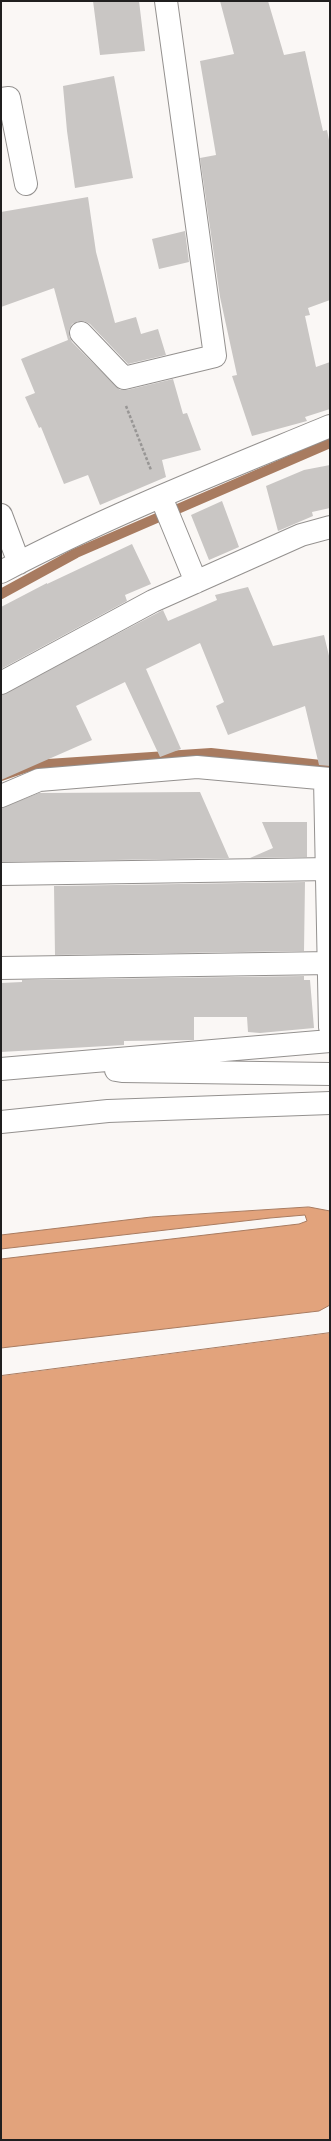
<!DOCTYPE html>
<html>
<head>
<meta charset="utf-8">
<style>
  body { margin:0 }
  #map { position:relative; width:331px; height:2141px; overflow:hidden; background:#faf7f5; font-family:"DM Sans",sans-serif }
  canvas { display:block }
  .frame { position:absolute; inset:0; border:2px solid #201f1f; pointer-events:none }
</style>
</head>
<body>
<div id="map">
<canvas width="331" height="2141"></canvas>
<div class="frame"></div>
</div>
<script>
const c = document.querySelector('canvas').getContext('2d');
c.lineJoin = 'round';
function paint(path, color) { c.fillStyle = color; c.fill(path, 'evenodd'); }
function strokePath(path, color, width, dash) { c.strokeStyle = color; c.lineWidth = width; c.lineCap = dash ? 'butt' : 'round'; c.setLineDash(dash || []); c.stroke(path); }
const water = new Path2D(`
  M309 1207 330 1211V1305L319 1311 1 1348V1259L299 1224 307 1221 305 1215 270 1218 1 1249V1235L151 1217Z
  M330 1333V2140H1V1376Z`);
paint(water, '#e2a37c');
strokePath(water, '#a87b60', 1);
strokePath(new Path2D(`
  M1 594 76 553 330 443
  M1 776 33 765 211 753 330 766`), '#a87b60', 10);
paint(new Path2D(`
  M93 1H139L145 51 100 55Z
  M220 1H268L284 55 305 51 323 131 327 130 330 145V300L308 308 310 315 305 316 316 367 330 362V409L305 417 307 421 252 436 232 376 237 375 220 297 200 158 216 155 200 61 234 54Z
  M114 76 133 178 75 188 67 131 63 86Z
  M88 197 96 252 115 323 136 317 141 334 158 329 166 355 128 364 90 324 84 321H78L72 324 69 330V336L72 342 120 390H127L173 379 183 414 187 413 201 450 162 460 166 477 100 505 88 475 64 484 41 427 39 428 25 397 35 393 21 359 68 340 54 288 1 307V212Z
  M185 231 189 262 159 269 152 239Z
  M330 465V508L312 512 313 516 278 531 266 486 304 470Z
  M222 501 239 547 209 560 191 515Z
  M132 544 151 584 125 595 127 601 1 669V607L47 583V584Z
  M248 587 273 646 324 635 330 660V766L319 765 305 706 228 735 216 706 224 702 200 643 146 669 181 749 160 757 125 682 76 706 92 740 1 780V695L163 610 168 621 217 600 215 595Z
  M200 792 229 858 1 862V808L39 793Z
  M262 822H307V857L250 858 273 848Z
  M305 882 304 951 55 955 54 886Z
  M304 976V980H310L314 1028 260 1033 248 1032 247 1017H194V1040L124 1041V1045L1 1052V983L22 982V980Z`), '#c9c6c4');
const minor = new Path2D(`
  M1 99 9 98 26 184
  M81 333 124 378 215 356 166 1
  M161 497 196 582
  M1 515 19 563
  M1 572C107 516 219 472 330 426
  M1 683 153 601 301 535 330 527
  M325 779 330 1027
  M1 796 39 780 197 767 330 779
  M1 874 330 869
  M1 968 330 963
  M1 1069 330 1041
  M116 1070 122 1071 330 1074
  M1 1122 108 1111 330 1103`);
strokePath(minor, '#94918f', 24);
strokePath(new Path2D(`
  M126 406 151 470`), '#989695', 2.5, [3, 2]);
strokePath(minor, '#fff', 22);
</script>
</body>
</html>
